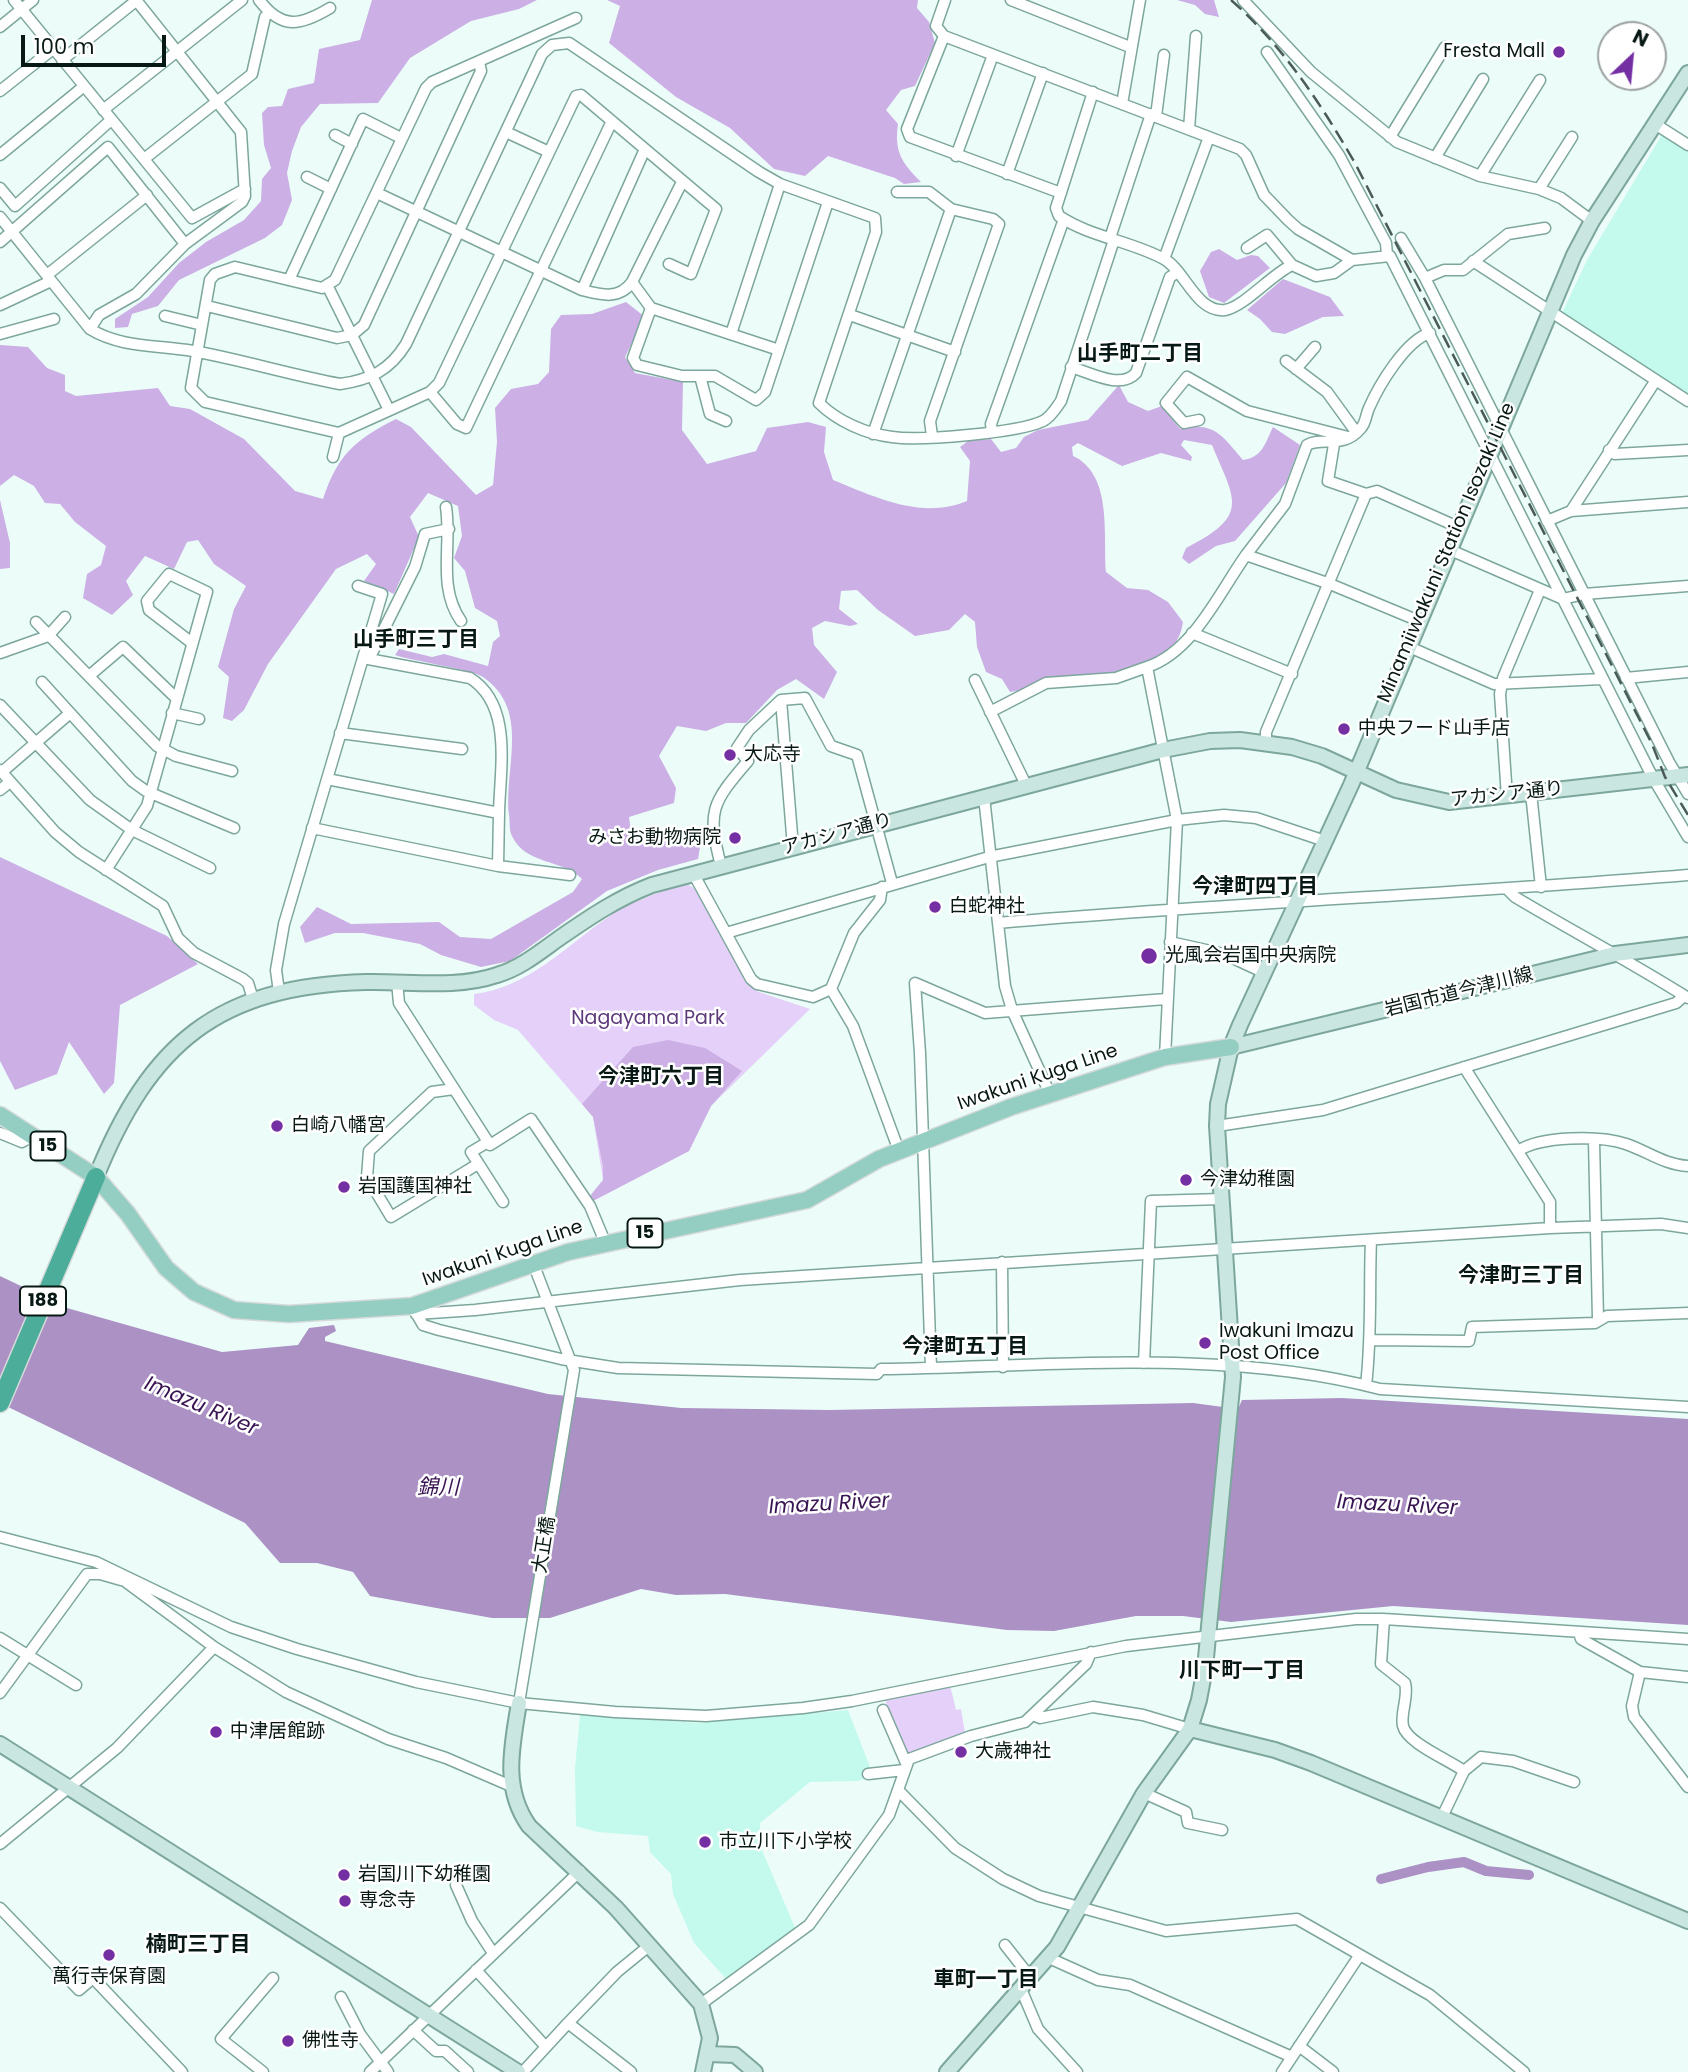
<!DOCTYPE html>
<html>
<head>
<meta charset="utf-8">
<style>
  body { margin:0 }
  #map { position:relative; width:1688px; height:2072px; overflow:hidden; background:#ecfdf9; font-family:Poppins,sans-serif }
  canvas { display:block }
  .north { position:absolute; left:1597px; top:21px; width:70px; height:70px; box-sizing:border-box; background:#fff; border:2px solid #9ca3a1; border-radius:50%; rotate:26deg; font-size:19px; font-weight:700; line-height:28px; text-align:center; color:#081915 }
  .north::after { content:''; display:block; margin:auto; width:24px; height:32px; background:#742fa3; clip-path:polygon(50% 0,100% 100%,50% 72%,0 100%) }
  .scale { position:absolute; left:21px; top:35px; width:145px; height:32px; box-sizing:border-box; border:4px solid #081915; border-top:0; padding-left:9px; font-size:21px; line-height:24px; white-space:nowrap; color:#081915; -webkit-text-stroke:5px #fff; paint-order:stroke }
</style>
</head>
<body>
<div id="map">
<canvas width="1688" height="2072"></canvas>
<div class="north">N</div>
<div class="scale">100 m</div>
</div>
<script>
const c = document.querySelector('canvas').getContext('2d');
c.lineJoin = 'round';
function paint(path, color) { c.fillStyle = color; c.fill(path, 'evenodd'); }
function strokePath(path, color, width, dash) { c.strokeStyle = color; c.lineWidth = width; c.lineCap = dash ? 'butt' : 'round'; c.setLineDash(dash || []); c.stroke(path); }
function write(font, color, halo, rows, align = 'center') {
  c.font = font + ' Poppins,"Noto Sans JP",sans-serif'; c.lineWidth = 5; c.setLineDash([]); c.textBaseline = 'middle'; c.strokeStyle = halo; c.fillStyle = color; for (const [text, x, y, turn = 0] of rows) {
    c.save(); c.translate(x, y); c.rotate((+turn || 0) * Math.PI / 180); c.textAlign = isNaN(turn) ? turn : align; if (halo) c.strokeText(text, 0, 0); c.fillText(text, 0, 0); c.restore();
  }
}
paint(new Path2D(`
  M1663 133 1688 149V394L1562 313 1587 260Z
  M848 1710 873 1775 858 1781 810 1782 760 1823 761 1848 796 1930 727 1980 694 1943 673 1894 671 1874 650 1852 648 1836 597 1832 576 1826 575 1768 580 1715 698 1723Z`), '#c4f9ed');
paint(new Path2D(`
  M685 883 694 888 750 986 759 992 810 1009 711 1106 689 1151 593 1201 590 1196 603 1180 593 1117 518 1030 494 1020 474 1005V994C527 988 565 947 607 918 630 901 659 893 685 883Z
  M950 1685 956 1710 961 1709 965 1733 906 1755 885 1700Z`), '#e4d0f8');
paint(new Path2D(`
  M372 0H537L519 9 471 21 410 58 378 103 320 104 301 127 292 151 287 173 292 200 282 225 265 238 179 280 158 306 132 314 128 327 115 328V319L148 297 179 263 206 242 244 220 261 201 262 179 271 168 264 145 262 113 268 107 282 106 288 89 314 83 319 49 360 40Z
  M607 0H918L917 8 929 22 935 43 915 86 901 90 886 110 898 124C894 152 902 163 921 182L904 184 895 178 828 156 805 176 774 169 730 128 676 97 609 43 620 6Z
  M1177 0H1214L1219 17 1205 14 1195 5Z
  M1219 249 1237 260 1251 255 1258 256 1270 268 1224 303 1209 297 1200 271 1211 252Z
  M1283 279 1330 297 1344 316 1323 317 1285 334 1272 332 1260 319 1247 310Z
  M626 302 645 317 625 357 635 373 683 382 682 430 707 464 756 451 767 428 808 422 826 427 824 452 833 480C875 497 922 520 967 501L970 461 960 447 968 441 991 439 1001 452 1016 448 1024 437 1038 430 1088 420 1119 385 1128 402 1148 411 1162 406 1180 429C1215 421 1222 436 1243 460 1263 457 1265 443 1273 427L1300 445 1286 483 1235 541 1216 546 1189 564 1182 558 1186 548C1251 515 1235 501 1212 445L1184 440 1181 445 1192 457 1191 461 1161 453 1122 466 1078 443 1072 447 1073 456C1113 474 1103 536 1106 572L1127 588 1148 590 1168 602 1183 622C1175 681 1088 670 1046 681 1033 684 1024 691 1010 692L1002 679 986 672 977 647 975 622 965 614 949 630 915 636 878 610 857 590 841 591 839 609 858 624 850 626 825 621 812 628 814 645 837 672 824 699 796 679 777 690 746 723H726L706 731 677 726 659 756 676 788 674 803 629 817 631 832 700 847 698 859 658 870 607 891 510 961 481 967 441 955 420 944 363 933H335L305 943 300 927 317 907 351 924 439 922 460 937 491 939 573 892 582 879C563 859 525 865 512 836 509 831 510 821 509 815 504 767 531 710 483 677 473 670 413 661 395 655L399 649 432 657 444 654 488 666 493 642 500 636 497 621 475 608 465 571 454 558 462 536 458 506 428 493 410 517 419 537 394 594 364 581 376 564 367 554 336 569 268 664 244 710 232 721 223 718 229 677 218 667 234 609 246 586 214 564 198 540 187 542 174 569 145 556 126 581 133 595 112 615 83 598 87 574 101 565 106 546 75 522 60 504 45 503 34 486 14 475 0 486V345L28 347 47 368 65 375V391L76 396 158 388 170 406 190 409 244 439 295 491 323 499C338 454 355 440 396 419L411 427 476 495 493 485 497 442 495 408 511 389 538 384 549 372 551 329 561 315 592 314Z
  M0 500 10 543V568L0 569Z
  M0 857 167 936 198 964 120 1005 114 1083 104 1094 69 1042 57 1074 15 1090 0 1061Z
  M668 1040 705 1048 742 1071 711 1106 689 1151 593 1201 590 1196 603 1180V1166L593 1117 582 1104 633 1047Z`), '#cbafe5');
paint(new Path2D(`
  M0 1276 67 1308 222 1352 298 1345 309 1328 334 1325 336 1331 325 1337V1341L548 1394 681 1408 830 1410 1193 1403 1238 1409 1242 1400 1342 1398 1688 1419V1625L1393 1606 1231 1622 1183 1616H1136L1054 1631 1007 1630 725 1594 676 1595 641 1589 550 1618H492L370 1596 353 1572 317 1563H280L245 1523 0 1403Z`), '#ac91c5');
strokePath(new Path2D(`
  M1381 1879 1428 1867 1464 1862 1486 1871 1529 1875`), '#ac91c5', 10);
const street = new Path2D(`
  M14 0 192 218 245 189
  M259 0C282 30 300 26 330 8
  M945 0 936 26 944 36 1240 149 1246 155 1264 195 1288 220 1298 229 1352 260
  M1011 0 1130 47
  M1243 0 1311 72 1397 142 1480 176 1539 189 1561 198 1592 221
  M576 18 432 82 426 88 335 280 322 288 235 267 215 274 210 280 191 388 205 402 339 433 430 392 439 383 576 96 581 95 716 209 691 274 669 264
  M0 27 33 0
  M944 36 907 129 910 137 1061 193
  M1267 52 1339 155 1386 243 1387 255
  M62 60 137 0
  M0 91 53 49
  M1093 92 1056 208 1059 216C1090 237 1131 241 1164 259 1185 270 1196 313 1225 310 1244 307 1272 274 1292 265L1316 276 1334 273 1352 260 1390 256 1653 778 1688 837
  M1122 104 1140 0
  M103 110 242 0
  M1156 116 1164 55
  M1655 124 1688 145
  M1189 129 1196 36
  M506 132 549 152
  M335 135 352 144
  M1390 137 1445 47
  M0 155 83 87
  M956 156 993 55
  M1435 158 1483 79
  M144 159 252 74 265 17 269 13
  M1007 174 1043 73
  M1480 176 1540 80
  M307 177 331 189
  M0 188 15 206 111 120
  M1539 189 1572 137
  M897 192H929L951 209 993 219 999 224 930 421 932 436
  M377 193 582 290C602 295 619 300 632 282L682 182
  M0 217 90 329C121 348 158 345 193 351 243 360 291 375 340 384 370 380 390 370 406 344L542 54 552 45 569 43 759 172 780 184 875 218 876 232 819 403C837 421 866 434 892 437 920 441 1018 433 1043 421 1051 417 1056 408 1061 401L1114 240
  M1110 238 1151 114
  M1401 238 1425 278 1669 762 1688 794
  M0 242 108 147 185 244
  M1247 248 1267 235 1292 265
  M1164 259 1209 137
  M1473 261 1688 401
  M47 275 147 195
  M1425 278 1444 270H1463L1508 234 1545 228
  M289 280 363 119 401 138
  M632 282 651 308 779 350
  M328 287 389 410
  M582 290 645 149
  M0 305 51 281
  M207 306 337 338 352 335 364 325 481 71 479 62
  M651 308 633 358 637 365 682 376H715L756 400 765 392 828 202
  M850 315 955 352
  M165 316 202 325
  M90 329 99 315 136 294 185 244 242 202 245 196 241 132 136 0
  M0 334 54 319
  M731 334 780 184
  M1286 361 1327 392 1356 432
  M1071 367C1091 373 1121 390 1136 373L1170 277 1178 272
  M1296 369 1315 347
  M700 376 710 414 726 421
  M430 392 457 424 466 428 612 121
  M1199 420 1184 423 1166 403 1187 377 1247 411 1348 437
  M992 432 991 424 1064 219
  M873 434 951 209
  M1334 444 1328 481 1366 494
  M1609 450 1615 454 1688 450
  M333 457 339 433
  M446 507C452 546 437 587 461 621
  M1571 511 1656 380
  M1547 521 1571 511 1688 502
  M1448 549 1563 599 1584 594 1688 586
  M1246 555 1285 504 1307 445C1322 436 1343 450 1361 428 1366 423 1366 414 1369 408 1379 385 1406 340 1430 333
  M36 622 157 746 176 756 232 771
  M1192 633 1292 674
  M1407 646 1494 684 1602 679
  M0 653 48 636 65 617
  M370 657 415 567 425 534 449 529
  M363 658 470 678C513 705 500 768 499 813
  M89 676 123 647 176 698
  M1626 678 1688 672
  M975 680 1026 785
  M42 682 132 781 146 791 234 828
  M781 700 793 847
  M0 705 90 800 132 830 210 868
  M990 712 1046 683 1116 678 1147 667
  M172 713 199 719
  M340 733 462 749
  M1266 742V732L1366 494 1377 491 1458 527
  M0 770 55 832 79 852 163 906 178 938 194 953 243 979 248 983 253 999
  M2 772 69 714
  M327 779 499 813 498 866
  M0 790 10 782
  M1531 793 1541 887
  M984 797 1005 986 1012 1010 1050 1094
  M1507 797 1500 694 1503 678 1540 590
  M312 828 498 866 570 875
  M721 866C707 811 711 804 748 761L737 748 749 730 781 700 805 698 831 746 857 755 892 883
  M106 870 147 806 207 592 169 574 147 601 149 610 192 643
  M693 873 751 979 757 984 813 997 831 989 854 933 880 900 882 887
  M1507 889 1515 897C1572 931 1631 962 1688 998
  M998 923C1228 903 1458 894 1688 875
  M726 933 989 857 1177 820 1224 815 1256 818 1325 841
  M1170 942 1224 954 1265 973
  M397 982 399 1003 490 1145 531 1119 590 1206 605 1242
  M831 989 853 1026 899 1151
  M279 992 276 970 284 924 382 594 358 586
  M1165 1057 1177 820 1147 667C1193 652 1219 593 1246 555L1330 584 1419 621
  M1464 1067 1550 1202V1228
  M454 1089 432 1092 369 1151 367 1177 391 1217 478 1164
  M1217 1126 1323 1110 1676 1003 1684 996
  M0 1133 22 1142 32 1136
  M1594 1141 1598 1319
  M488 1142 471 1152 503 1202
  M1518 1151C1540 1136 1600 1135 1626 1144 1647 1151 1665 1165 1688 1166
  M1002 1262 1003 1367
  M412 1306 423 1325 439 1330 561 1359 618 1368 877 1374 881 1369C1041 1367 1224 1347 1380 1389L1688 1407
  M416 1314 475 1310 740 1280 1550 1228 1661 1224 1688 1228
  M1372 1340 1469 1341 1472 1327 1595 1323 1607 1316 1688 1313
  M1144 1363 1151 1201 1222 1199
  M931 1368 920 1053 915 983 985 1013 1166 999
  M1366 1385C1372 1336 1369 1289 1371 1240
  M0 1537 96 1562 231 1627 297 1649 416 1682 519 1703 615 1712 706 1716 803 1708 852 1701 1126 1646 1356 1619H1384L1688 1639
  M122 1579 214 1647 286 1692 388 1739 446 1758 511 1786
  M1384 1619 1381 1664 1405 1683C1409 1697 1400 1713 1403 1726 1407 1743 1449 1760 1464 1771
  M1579 1633 1581 1639 1640 1672 1688 1677
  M0 1638 76 1685
  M1640 1672 1632 1706 1634 1717 1688 1787
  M0 1693 87 1574H100L121 1580
  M519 1703 574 1370 533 1263
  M883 1710 906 1763
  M1033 1715 1040 1718 1093 1707 1143 1715 1190 1729
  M868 1774 904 1770
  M899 1791 955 1848 1003 1879 1039 1896 1166 1931 1297 1919 1430 1995 1524 2072
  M1144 1793 1186 1812 1188 1823 1222 1830
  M1442 1817 1464 1771 1481 1757 1513 1761 1574 1782
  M0 1844 117 1748 214 1647
  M456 1885 472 1921 493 1953
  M0 1908 79 1990 93 1978 182 2072
  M1005 1945 1031 1978
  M1049 1958 1098 1980 1130 1985 1292 2057
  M476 1970 546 2047
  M1021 1989 1038 2029 1077 2072
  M341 1997 360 2034 388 2072
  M701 2004 809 1925 889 1815 909 1759 971 1736 1025 1722 1086 1664 1091 1652
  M568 2023 617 1972 650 1945
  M413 2030 436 2051H445L468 2072
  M1299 2046 1333 2072
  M263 2072 221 2039 273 1978
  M370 2072 580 1871
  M523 2072 568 2023 631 2072
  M1282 2072 1359 1956`);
const secondary = new Path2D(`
  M1231 1047 1615 954 1688 945
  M96 1177C150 1043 218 986 366 982 409 981 456 989 497 975 521 968 541 951 561 937 590 917 618 898 652 885L1163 750 1210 741 1240 740 1292 747 1322 756 1396 790 1449 802 1688 775
  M519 1703C512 1746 502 1788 529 1826L616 1908 701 2004 710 2038 703 2072
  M1190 1729 1275 1750 1311 1763 1688 1921
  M0 1744 518 2072
  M709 2054 735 2055 755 2072
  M947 2072 1057 1947 1144 1793 1190 1729 1199 1700 1205 1668 1233 1377 1217 1126 1218 1104 1231 1047 1240 1025 1351 785 1574 255 1592 221 1688 73`);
const primary = new Path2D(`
  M0 1115 96 1177 128 1214 166 1268 194 1292 234 1310 289 1314 412 1306 568 1252 807 1200 879 1159 1011 1107 1165 1057 1231 1047`);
const highway = new Path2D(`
  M0 1403 96 1177`);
strokePath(street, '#7da69c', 13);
strokePath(secondary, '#7da69c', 18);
strokePath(primary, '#d7dada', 19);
strokePath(highway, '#d7dada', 21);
strokePath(street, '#fff', 10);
strokePath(secondary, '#c9e6e1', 14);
strokePath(primary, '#94cec3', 16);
strokePath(highway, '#4cad9b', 18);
strokePath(new Path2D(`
  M1231 0C1283 46 1322 105 1356 165L1652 744 1665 777 1688 815`), '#4a5b57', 2.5, [14, 7]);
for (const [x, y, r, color] of [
  [1559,52,7,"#742fa3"],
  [1344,729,7,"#742fa3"],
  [730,755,7,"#742fa3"],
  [735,838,7,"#742fa3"],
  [935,907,7,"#742fa3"],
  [1149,956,9,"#742fa3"],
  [277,1126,7,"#742fa3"],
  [1186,1180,7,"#742fa3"],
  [344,1187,7,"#742fa3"],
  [1205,1343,7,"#742fa3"],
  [216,1732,7,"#742fa3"],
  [961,1752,7,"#742fa3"],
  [705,1842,7,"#742fa3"],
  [344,1875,7,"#742fa3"],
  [345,1901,7,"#742fa3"],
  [109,1955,7,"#742fa3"],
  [288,2041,7,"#742fa3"]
]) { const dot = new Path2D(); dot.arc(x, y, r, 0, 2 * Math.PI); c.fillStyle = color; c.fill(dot); strokePath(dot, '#fff', 2.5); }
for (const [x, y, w] of [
  [48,1146,35],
  [645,1233,35],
  [43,1301,46]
]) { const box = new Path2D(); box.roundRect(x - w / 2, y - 14.5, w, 29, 5); c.fillStyle = '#fff'; c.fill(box); strokePath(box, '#081915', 2); }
write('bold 18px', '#081915', null, [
  ["15",48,1146],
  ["15",645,1233],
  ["188",43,1301]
]);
write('19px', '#081915', '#fff', [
  ["Fresta Mall",1545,52,"right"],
  ["中央フード山手店",1358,729],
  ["大応寺",744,755],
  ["みさお動物病院",721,838,"right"],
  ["白蛇神社",949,907],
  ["光風会岩国中央病院",1165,956],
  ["白崎八幡宮",291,1126],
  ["今津幼稚園",1200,1180],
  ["岩国護国神社",358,1187],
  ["Iwakuni Imazu",1219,1332],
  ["Post Office",1219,1354],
  ["中津居館跡",230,1732],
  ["大歳神社",975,1752],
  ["市立川下小学校",719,1842],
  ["岩国川下幼稚園",358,1875],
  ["専念寺",359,1901],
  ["萬行寺保育園",109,1977,"center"],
  ["佛性寺",302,2041]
], 'left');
write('19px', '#081915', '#fff', [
  ["Minamiiwakuni Station Isozaki Line",1447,553,-67],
  ["アカシア通り",1507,795,-6],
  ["アカシア通り",837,835,-15],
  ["岩国市道今津川線",1459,993,-14],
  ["Iwakuni Kuga Line",1038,1078,-19],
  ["Iwakuni Kuga Line",503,1254,-19],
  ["大正橋",545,1545,-81]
]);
write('19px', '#5d397a', '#fff', [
  ["Nagayama Park",648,1019]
]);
write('bold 21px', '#081915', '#fff', [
  ["山手町二丁目",1140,355],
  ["山手町三丁目",416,641],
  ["今津町四丁目",1255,888],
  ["今津町六丁目",661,1078],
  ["今津町三丁目",1521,1277],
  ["今津町五丁目",965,1348],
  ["川下町一丁目",1242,1672],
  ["楠町三丁目",198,1946],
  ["車町一丁目",986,1981]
]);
write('italic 21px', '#391453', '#fff', [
  ["Imazu River",201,1407,23],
  ["錦川",438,1489],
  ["Imazu River",829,1505,-3],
  ["Imazu River",1397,1506,3]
]);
</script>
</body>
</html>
